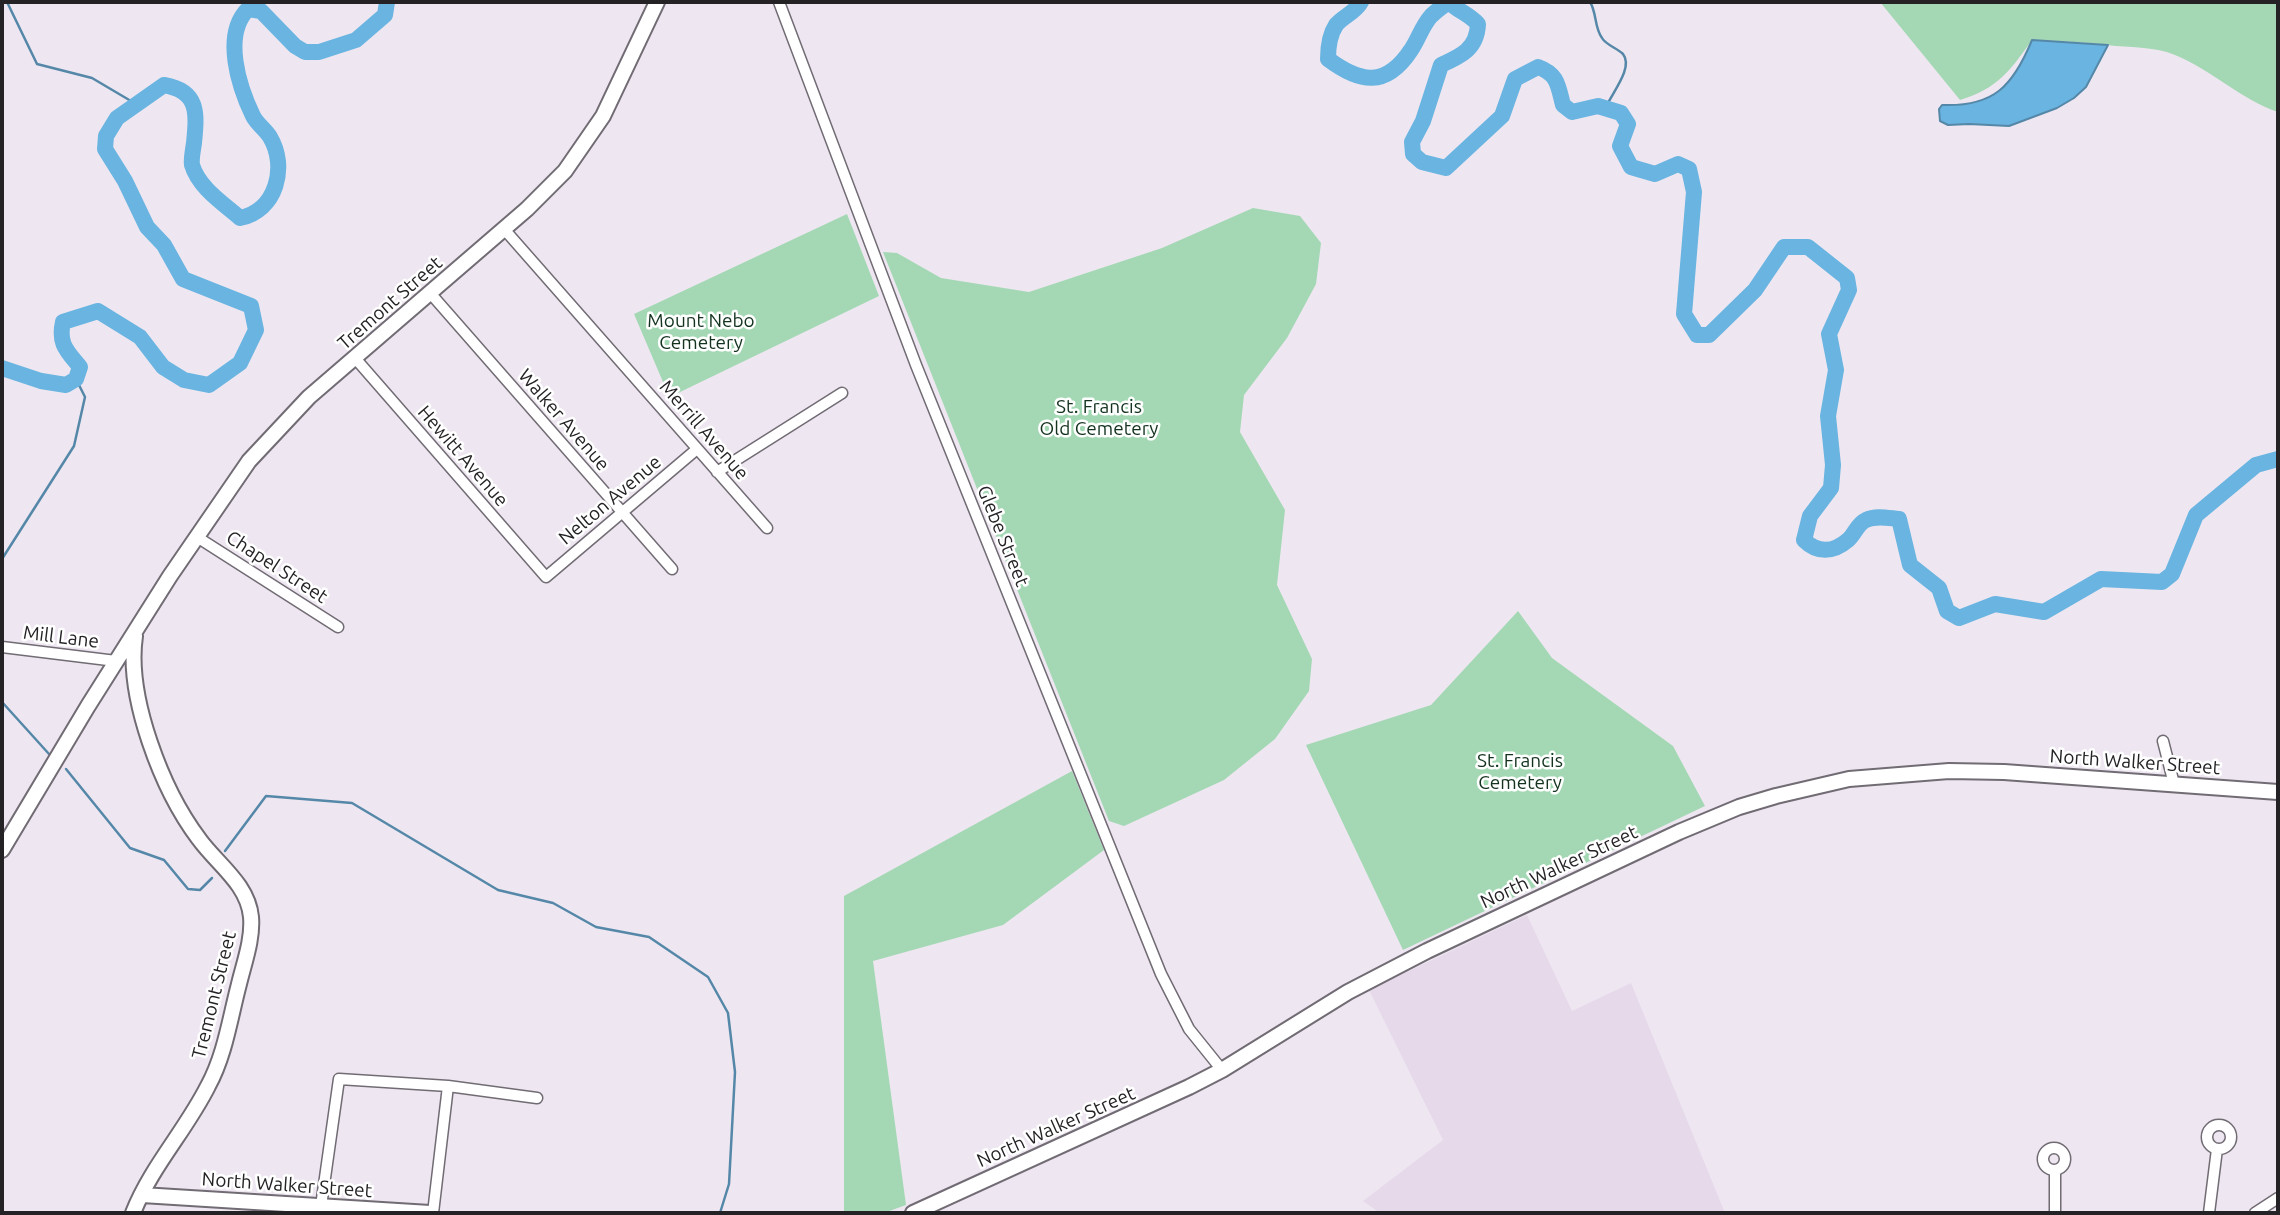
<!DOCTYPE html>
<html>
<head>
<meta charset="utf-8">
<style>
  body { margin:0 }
  #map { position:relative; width:2280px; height:1215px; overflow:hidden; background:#eee7f1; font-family:Ubuntu,sans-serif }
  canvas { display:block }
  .frame { position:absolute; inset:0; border:4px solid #252226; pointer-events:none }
</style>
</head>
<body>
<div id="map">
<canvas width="2280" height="1215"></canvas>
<div class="frame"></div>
</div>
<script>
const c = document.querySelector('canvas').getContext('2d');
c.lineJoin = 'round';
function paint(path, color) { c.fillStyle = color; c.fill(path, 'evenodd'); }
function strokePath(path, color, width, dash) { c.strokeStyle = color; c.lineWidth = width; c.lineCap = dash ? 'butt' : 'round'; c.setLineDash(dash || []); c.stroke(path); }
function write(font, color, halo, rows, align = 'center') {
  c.font = font + ' Ubuntu,sans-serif'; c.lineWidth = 5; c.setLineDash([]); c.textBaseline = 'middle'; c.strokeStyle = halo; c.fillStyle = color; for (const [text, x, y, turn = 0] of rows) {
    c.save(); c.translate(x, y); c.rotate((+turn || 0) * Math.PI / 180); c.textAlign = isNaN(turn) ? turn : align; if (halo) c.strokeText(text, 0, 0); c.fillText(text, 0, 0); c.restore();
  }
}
paint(new Path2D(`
  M1527 915 1572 1011 1631 983 1725 1213H1380L1363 1201 1443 1140 1369 990Z`), '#e5d9ea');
paint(new Path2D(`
  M1880 2H2278V112C2240 99 2212 70 2175 55 2153 46 2130 48 2107 45 2082 42 2057 41 2032 40 2010 71 1997 89 1960 100Z
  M1253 208 1300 216 1321 243 1316 284 1287 338 1244 395 1240 432 1285 510 1277 585 1312 659 1309 691 1275 739 1224 780 1124 826 1109 821 883 252 897 253 941 278 1029 292 1162 248Z
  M847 214 879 296 678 393 666 389 634 314Z
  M1518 611 1552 658 1673 746 1705 806 1403 950 1306 745 1431 705Z
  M1072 771 1104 850 1003 925 873 961 906 1205 884 1213H844V896Z`), '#a4d8b4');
const water = new Path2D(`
  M2032 40 2108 45 2086 87 2074 98 2057 108 2009 126 1969 124 1948 125 1940 121 1939 109 1942 105C1994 107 2013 86 2032 40Z`);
paint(water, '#69b4e0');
strokePath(water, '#5588a8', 2);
strokePath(new Path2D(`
  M7 2 37 64 92 78 136 104
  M1590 2C1597 13 1594 27 1602 38 1606 45 1617 48 1623 54 1634 68 1611 94 1605 109
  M2 559 74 446 85 397 76 379
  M2 702 49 754
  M66 769 130 848 164 860 188 889 200 890 212 878
  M225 851 266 796 352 803 498 890 553 903 596 927 649 937 708 977 728 1013 735 1072 729 1184 720 1213`), '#5588a8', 2.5);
strokePath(new Path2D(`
  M1361 2C1355 13 1343 16 1336 25 1330 34 1328 48 1328 59 1360 83 1386 88 1411 50 1418 40 1422 26 1431 16 1436 11 1442 7 1448 2
  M1449 2C1458 11 1469 14 1478 24 1477 49 1461 56 1441 65L1423 121 1412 142 1413 154 1422 162 1446 168 1502 116 1515 79 1538 67C1558 74 1558 86 1563 105L1572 112 1598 106 1621 113 1628 124 1620 146 1631 167 1655 174 1678 164 1689 169 1694 192 1684 314 1697 335H1709L1755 290 1784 247H1808L1847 278 1849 290 1829 334 1836 370 1828 416 1833 465 1831 488 1810 516 1804 540C1817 553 1833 553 1848 540 1855 534 1857 524 1866 520 1876 515 1888 518 1899 519L1910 565 1939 588 1947 611 1959 618 1995 604 2044 612 2101 579 2162 582 2172 574 2196 515 2256 465 2278 459
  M2 368 41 381 66 385 76 379 80 367C67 351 58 344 63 322L98 311 140 337 163 367 184 380 209 385 240 363 256 330 251 306 183 279 164 245 147 227 125 181 105 149 106 136 117 118 164 85C199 91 197 113 194 143 193 150 191 159 192 165 199 188 223 203 240 218 276 211 288 167 270 137 265 129 257 124 253 116 239 87 222 35 248 9L261 11 295 46 305 52H319L356 40 385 15 387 2`), '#69b4e0', 16);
const street = new Path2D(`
  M779 2 916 365 1161 974 1189 1029 1222 1070
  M504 229 767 528
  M431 294 672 569
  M355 358 546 577 697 449
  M717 472 842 393
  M197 537 338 627
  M2 647 116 661
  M2163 741 2174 784
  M448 1086 537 1098
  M2207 1137a12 12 0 1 1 24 0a12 12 0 1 1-24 0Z
  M2043 1159a11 11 0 1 1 22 0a11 11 0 1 1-22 0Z
  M321 1206 339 1079 448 1086 433 1213
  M2055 1213V1171
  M2209 1213 2217 1149
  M2255 1213 2278 1198`);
const secondary = new Path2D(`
  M2 850 88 706 170 576 249 461 309 397 527 209 565 171 603 116 657 2
  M142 1195 430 1213
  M133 1213C151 1167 186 1130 208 1086 225 1055 230 1018 239 984 244 963 253 939 251 917 248 884 217 864 199 839 162 790 126 697 135 636
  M913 1213 1189 1087 1222 1070 1348 992 1427 951 1679 832 1739 807 1776 796 1849 779 1949 771 2004 772 2278 792`);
strokePath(street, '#716b74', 13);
strokePath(secondary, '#716b74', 18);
strokePath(street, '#fff', 10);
strokePath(secondary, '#fff', 14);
write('19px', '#252226', '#fff', [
  ["Tremont Street",390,303,-41],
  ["Walker Avenue",564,420,49],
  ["Merrill Avenue",704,430,49],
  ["Hewitt Avenue",463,456,49],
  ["Nelton Avenue",610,500,-40],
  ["Glebe Street",1003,536,68],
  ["Chapel Street",277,567,33],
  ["Mill Lane",61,637,7],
  ["North Walker Street",2135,762,4],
  ["North Walker Street",1559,867,-25],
  ["Tremont Street",214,995,-76],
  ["North Walker Street",1056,1127,-24],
  ["North Walker Street",287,1185,4]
]);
write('19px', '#14331f', '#fff', [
  ["Mount Nebo",701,321],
  ["Cemetery",701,343],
  ["St. Francis",1099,407],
  ["Old Cemetery",1099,429],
  ["St. Francis",1520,761],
  ["Cemetery",1520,783]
]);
</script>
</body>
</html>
